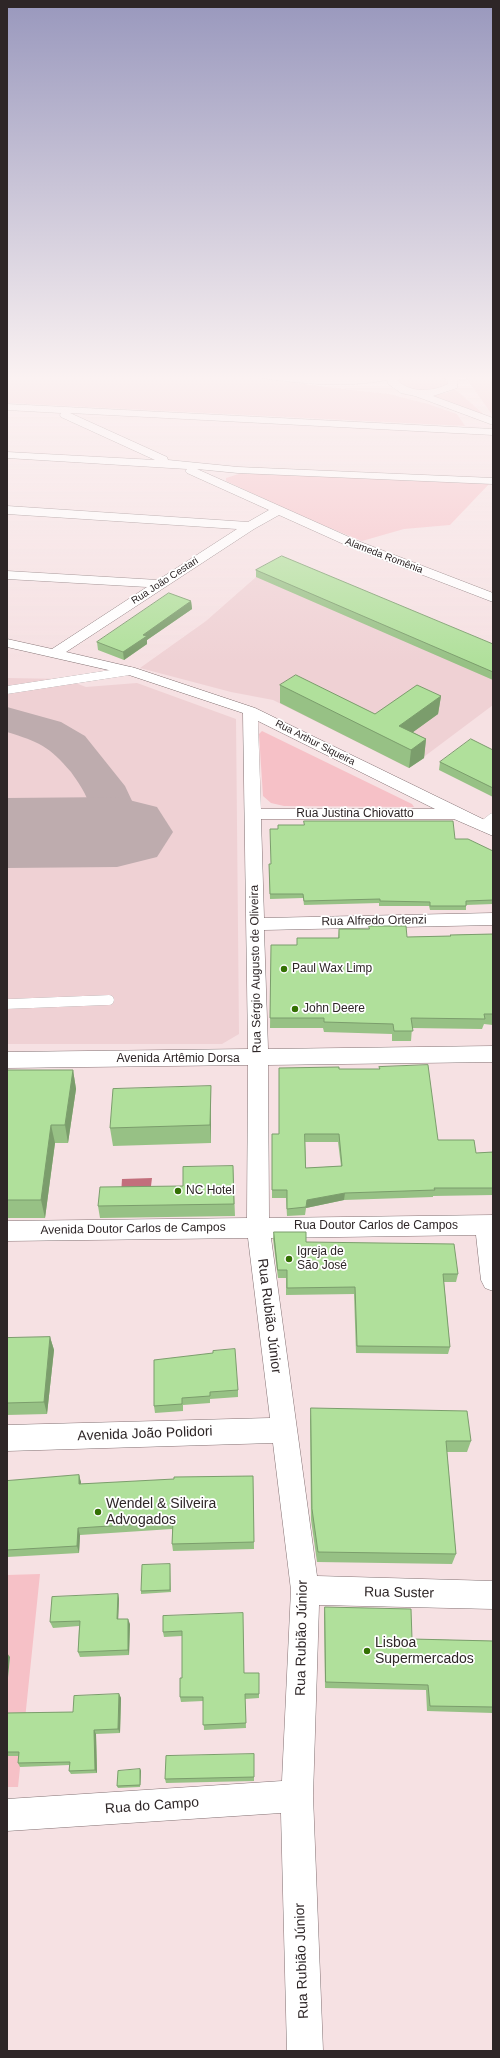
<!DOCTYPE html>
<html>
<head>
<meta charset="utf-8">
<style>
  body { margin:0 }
  #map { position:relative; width:500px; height:2058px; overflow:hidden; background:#f6e1e3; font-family:Arial,sans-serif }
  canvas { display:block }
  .frame { position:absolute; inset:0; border:8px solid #2e2627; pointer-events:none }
</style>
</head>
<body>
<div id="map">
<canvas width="500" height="2058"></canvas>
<div class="frame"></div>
</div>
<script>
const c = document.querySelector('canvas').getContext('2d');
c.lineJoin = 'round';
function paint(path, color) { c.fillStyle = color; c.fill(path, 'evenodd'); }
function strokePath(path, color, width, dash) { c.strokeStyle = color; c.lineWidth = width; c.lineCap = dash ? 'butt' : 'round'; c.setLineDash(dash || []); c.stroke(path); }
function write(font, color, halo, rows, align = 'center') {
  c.font = font + ' Arial,sans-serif'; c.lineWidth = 3.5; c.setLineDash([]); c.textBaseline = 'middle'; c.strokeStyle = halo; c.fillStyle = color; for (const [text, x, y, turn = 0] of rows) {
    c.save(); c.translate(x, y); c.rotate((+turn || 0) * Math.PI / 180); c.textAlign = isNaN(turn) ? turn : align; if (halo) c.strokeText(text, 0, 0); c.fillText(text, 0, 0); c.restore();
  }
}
paint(new Path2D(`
  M282 563 493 652V705L409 768 273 700 231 692 140 668 206 621 256 577Z
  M7 678 65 679 86 687 137 683 236 719 239 1034 222 1044H7Z`), '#efd1d4');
paint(new Path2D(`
  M7 375H239L310 385 389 394 428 404 457 414 465 426 7 403Z
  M404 375C415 375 443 369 448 383 440 398 409 389 397 384L398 378Z
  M464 375H493V416Z
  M455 389 489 419 429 395 446 393Z
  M245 472 490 483 450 525 404 529 362 541 298 515 226 481V478Z
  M262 731 412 804 414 807 284 806 271 803 263 796 259 734Z
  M40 1574 18 1787H7V1688L10 1658 7 1657V1575Z`), '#f6c1c7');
paint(new Path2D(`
  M152 1178 150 1194 121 1195 122 1179Z`), '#c26f7c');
strokePath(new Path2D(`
  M491 375 493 385`), '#c26f7c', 3.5);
paint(new Path2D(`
  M7 707 61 722 85 736 125 786 133 803 139 832 133 842 117 846 101 842C92 828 94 816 88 801 84 790 78 782 71 772 49 746 39 742 7 732Z`), '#beacae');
paint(new Path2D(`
  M117 797 157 807 173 832 157 857 117 867 7 868V798Z`), '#beacae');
const laneFar1 = new Path2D(`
  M7 690 130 671`);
const lane = new Path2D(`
  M483 826 493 818
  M7 1004 109 1000`);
const street = new Path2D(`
  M7 404 493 429V435L70 413 167 457 168 460 238 467 493 478V484L238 473 197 469 358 541 493 593V602L350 547 279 515 254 529 66 652 135 668 255 708 493 824V836L454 819H261L264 918 493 913V925L264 930 268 1049 493 1046V1062L268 1065 269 1218 493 1215V1291L485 1288 481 1280 476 1235 271 1238 317 1576 493 1581V1609L319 1605 313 1796 323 2051H287L281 1813 7 1831V1799L282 1781 291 1590 273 1443 7 1451V1425L270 1418 248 1238 7 1241V1221L247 1218 248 1065 7 1068V1052L248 1049 243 713 126 674 7 647V639L52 649 147 587 7 579V571L158 580 237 529 7 514V506L248 522 269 510 187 473 185 471 187 469 7 458V452L155 460 61 417 60 415 61 413 7 410ZM258 721 435 809H261Z`);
const secondary = new Path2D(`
  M257 375 346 378 402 375 398 381C411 393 432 392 448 384V380L440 375H453L458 379 457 388 433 396 493 418V425L415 396 401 393 388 384 387 380C346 388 303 384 262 378Z`);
strokePath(laneFar1, '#837173', 8);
strokePath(lane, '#837173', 10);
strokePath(street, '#837173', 1);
strokePath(secondary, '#837173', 1);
strokePath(laneFar1, '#fff', 8);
strokePath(lane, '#fff', 10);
paint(street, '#fff');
paint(secondary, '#fff');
paint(new Path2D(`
  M256 570 493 644V680L256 577Z
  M191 601 192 609 147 640V644L124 660 98 650 97 642Z
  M280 685 375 714 441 696 438 714 413 732 426 739 424 758 409 768 280 703Z
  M493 750V797L439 770 440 762Z
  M304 821 455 839 493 851V904L466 905V910H430L429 906H379V903L304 905 303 898 270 899 269 864H271L278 829 304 825Z
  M369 926 407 937 450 936V935L493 934V1025L484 1024 482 1029 412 1028 411 1041H392V1034L324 1032 323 1028H270L271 945H297V938H338L339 929H369Z
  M379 1067 438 1140 476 1153 493 1152V1195L433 1196V1197L344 1200 306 1208 305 1215 287 1216 286 1198H272V1134H279V1068L339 1069H379ZM305 1142H338L341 1166 306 1168Z
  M7 1070H73L76 1089 68 1143H55L45 1218H7Z
  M211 1086V1143L113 1146 110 1128Z
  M233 1166 235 1216 100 1218 98 1206 183 1186Z
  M274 1232 306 1242 458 1274 456 1282H444L450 1347 448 1354 356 1353 354 1294 286 1295V1278H278L273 1239Z
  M50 1337 54 1350 47 1414 7 1415V1338Z
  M154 1360 238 1390V1397L210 1399V1403L183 1405V1411L155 1413 154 1406Z
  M311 1408 471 1441 467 1452H447L456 1554 452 1564 317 1562 311 1520 310 1420Z
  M79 1475 81 1484 253 1476 254 1549 173 1551 172 1544V1529L80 1535 79 1553 7 1557V1481Z
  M170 1564 171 1592 141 1594V1591Z
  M118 1594 119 1599 118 1619 130 1624 129 1655 80 1657 78 1652 79 1626 53 1628 50 1622Z
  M325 1607 412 1639 493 1641V1713L427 1711 426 1690 325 1688 324 1614Z
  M163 1616 244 1673 259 1694V1698L245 1699 246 1728 204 1730 203 1701 181 1702 180 1697 182 1678V1636L164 1637 163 1632Z
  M119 1694 121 1698 120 1733 96 1734 97 1773 71 1774 69 1771V1765L20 1767 18 1763V1756H7V1713L73 1712Z
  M254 1754V1781L166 1783 165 1779Z
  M140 1769 141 1771 140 1787 118 1788 117 1786Z`), '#97c185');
paint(new Path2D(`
  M191 601 192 609 147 640V644L124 660 123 652 143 635Z
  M441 696 438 714 398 743 399 726Z
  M426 739 424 758 409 768 411 750Z
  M73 1070 76 1089 68 1143 65 1125Z
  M211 1086V1143L210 1125Z
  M51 1125 55 1143 45 1218 41 1200Z
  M345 1193 344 1200 306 1208 305 1215 307 1200Z
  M50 1337 54 1350 47 1414 44 1402Z
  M79 1475 81 1482V1492L79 1484Z
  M78 1528 80 1535 79 1553 77 1546Z
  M118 1594 119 1599 118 1624 117 1619Z
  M128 1619 130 1624 129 1655 128 1650Z
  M7 1653 10 1657 7 1688Z
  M119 1694 121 1698 120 1733 118 1729Z
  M94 1730 96 1734 97 1773 95 1770Z
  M140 1769 141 1771 140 1787Z`), '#7b9d6c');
const building = new Path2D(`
  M282 556 493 644V672L256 570Z
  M169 593 191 601 143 635 147 636 123 652 97 642Z
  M296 675 375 714 417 685 441 696 399 726 426 739 411 750 280 685Z
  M471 739 493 750V788L440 762Z
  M304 821H453L455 839H468L493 851V900L466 901V906H430V902L380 901V899L304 901 303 894H270L269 864H271L270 829H278V825H304Z
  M369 926H406L407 937 451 936 450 935 493 934V1014H484L485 1019 411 1018 413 1031H394L393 1024 324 1022V1018H270L271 945H297V938H339V929H369Z
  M428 1065 438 1140H474L476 1153 493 1152V1188H434L435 1190 345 1193 307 1200 306 1207 287 1209V1190H272V1134H279V1068L339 1067V1069H380L379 1067ZM305 1134H339L342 1166 306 1168Z
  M7 1070H73L65 1125H51L41 1200H7Z
  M211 1086 210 1125 110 1128 113 1089Z
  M233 1166 234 1204 98 1206 100 1187 183 1186V1167Z
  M274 1232H306V1242L454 1244 458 1274H443L450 1347 357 1346 355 1287 287 1288V1270H278Z
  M50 1337 44 1402 7 1403V1338Z
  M235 1349 238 1390 210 1392V1396L182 1398V1404L154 1406V1360L213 1353V1351Z
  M311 1408 467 1411 471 1441H446L456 1554 318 1552 312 1509Z
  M79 1475V1484L174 1479V1477L253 1476 254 1542 172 1544 173 1522 78 1528 77 1546 7 1550V1481Z
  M170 1564V1590L141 1591 142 1565Z
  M118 1594 117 1619H128V1650L78 1652 80 1621 50 1622 52 1597Z
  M325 1607 411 1609 412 1639 493 1641V1707L430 1706 428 1685 326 1682Z
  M243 1613 244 1673H259V1694H245L246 1723 203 1725V1697H180V1678H182V1631L163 1632V1616Z
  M119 1694 118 1729 94 1730 95 1770 69 1771 70 1762 18 1763 19 1752H7V1713L73 1712 74 1696Z
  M254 1754V1777L165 1779 166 1756Z
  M140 1769V1785L117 1786 118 1771Z`);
paint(building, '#b0e09b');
strokePath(building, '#7b9d6c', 1);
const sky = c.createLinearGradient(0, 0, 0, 663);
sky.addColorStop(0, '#9998bd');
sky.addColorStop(0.57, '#fbf2f2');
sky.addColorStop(1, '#fbf2f200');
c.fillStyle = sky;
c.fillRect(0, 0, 500, 663);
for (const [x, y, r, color] of [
  [284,969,4,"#337003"],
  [295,1009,4,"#337003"],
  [178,1191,4,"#337003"],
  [289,1259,4,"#337003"],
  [98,1512,4,"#337003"],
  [367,1651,4,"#337003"]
]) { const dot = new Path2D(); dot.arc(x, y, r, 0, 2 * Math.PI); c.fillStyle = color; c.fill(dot); strokePath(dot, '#fff', 1.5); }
write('10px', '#2e2627', '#fff', [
  ["Alameda Romênia",384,556,21],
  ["Rua João Cestari",165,581,-33],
  ["Rua Arthur Siqueira",315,743,27]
]);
write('12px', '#2e2627', '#fff', [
  ["Rua Justina Chiovatto",355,814],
  ["Rua Alfredo Ortenzi",374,921,-1],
  ["Rua Sérgio Augusto de Oliveira",256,969,-91],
  ["Avenida Artêmio Dorsa",178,1059],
  ["Rua Doutor Carlos de Campos",376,1226],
  ["Avenida Doutor Carlos de Campos",133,1229,-1]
]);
write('12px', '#2e2627', '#fff', [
  ["Paul Wax Limp",292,969],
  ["John Deere",303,1009],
  ["NC Hotel",186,1191],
  ["Igreja de",297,1252],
  ["São José",297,1266]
], 'left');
write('14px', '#2e2627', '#fff', [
  ["Rua Rubião Júnior",269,1316,83],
  ["Avenida João Polidori",145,1434,-2],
  ["Rua Suster",399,1593,1],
  ["Rua Rubião Júnior",302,1638,-89],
  ["Rua do Campo",152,1806,-4],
  ["Rua Rubião Júnior",302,1961,-92]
]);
write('14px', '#2e2627', '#fff', [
  ["Wendel & Silveira",106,1504],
  ["Advogados",106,1520],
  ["Lisboa",375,1643],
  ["Supermercados",375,1659]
], 'left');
</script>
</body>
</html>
